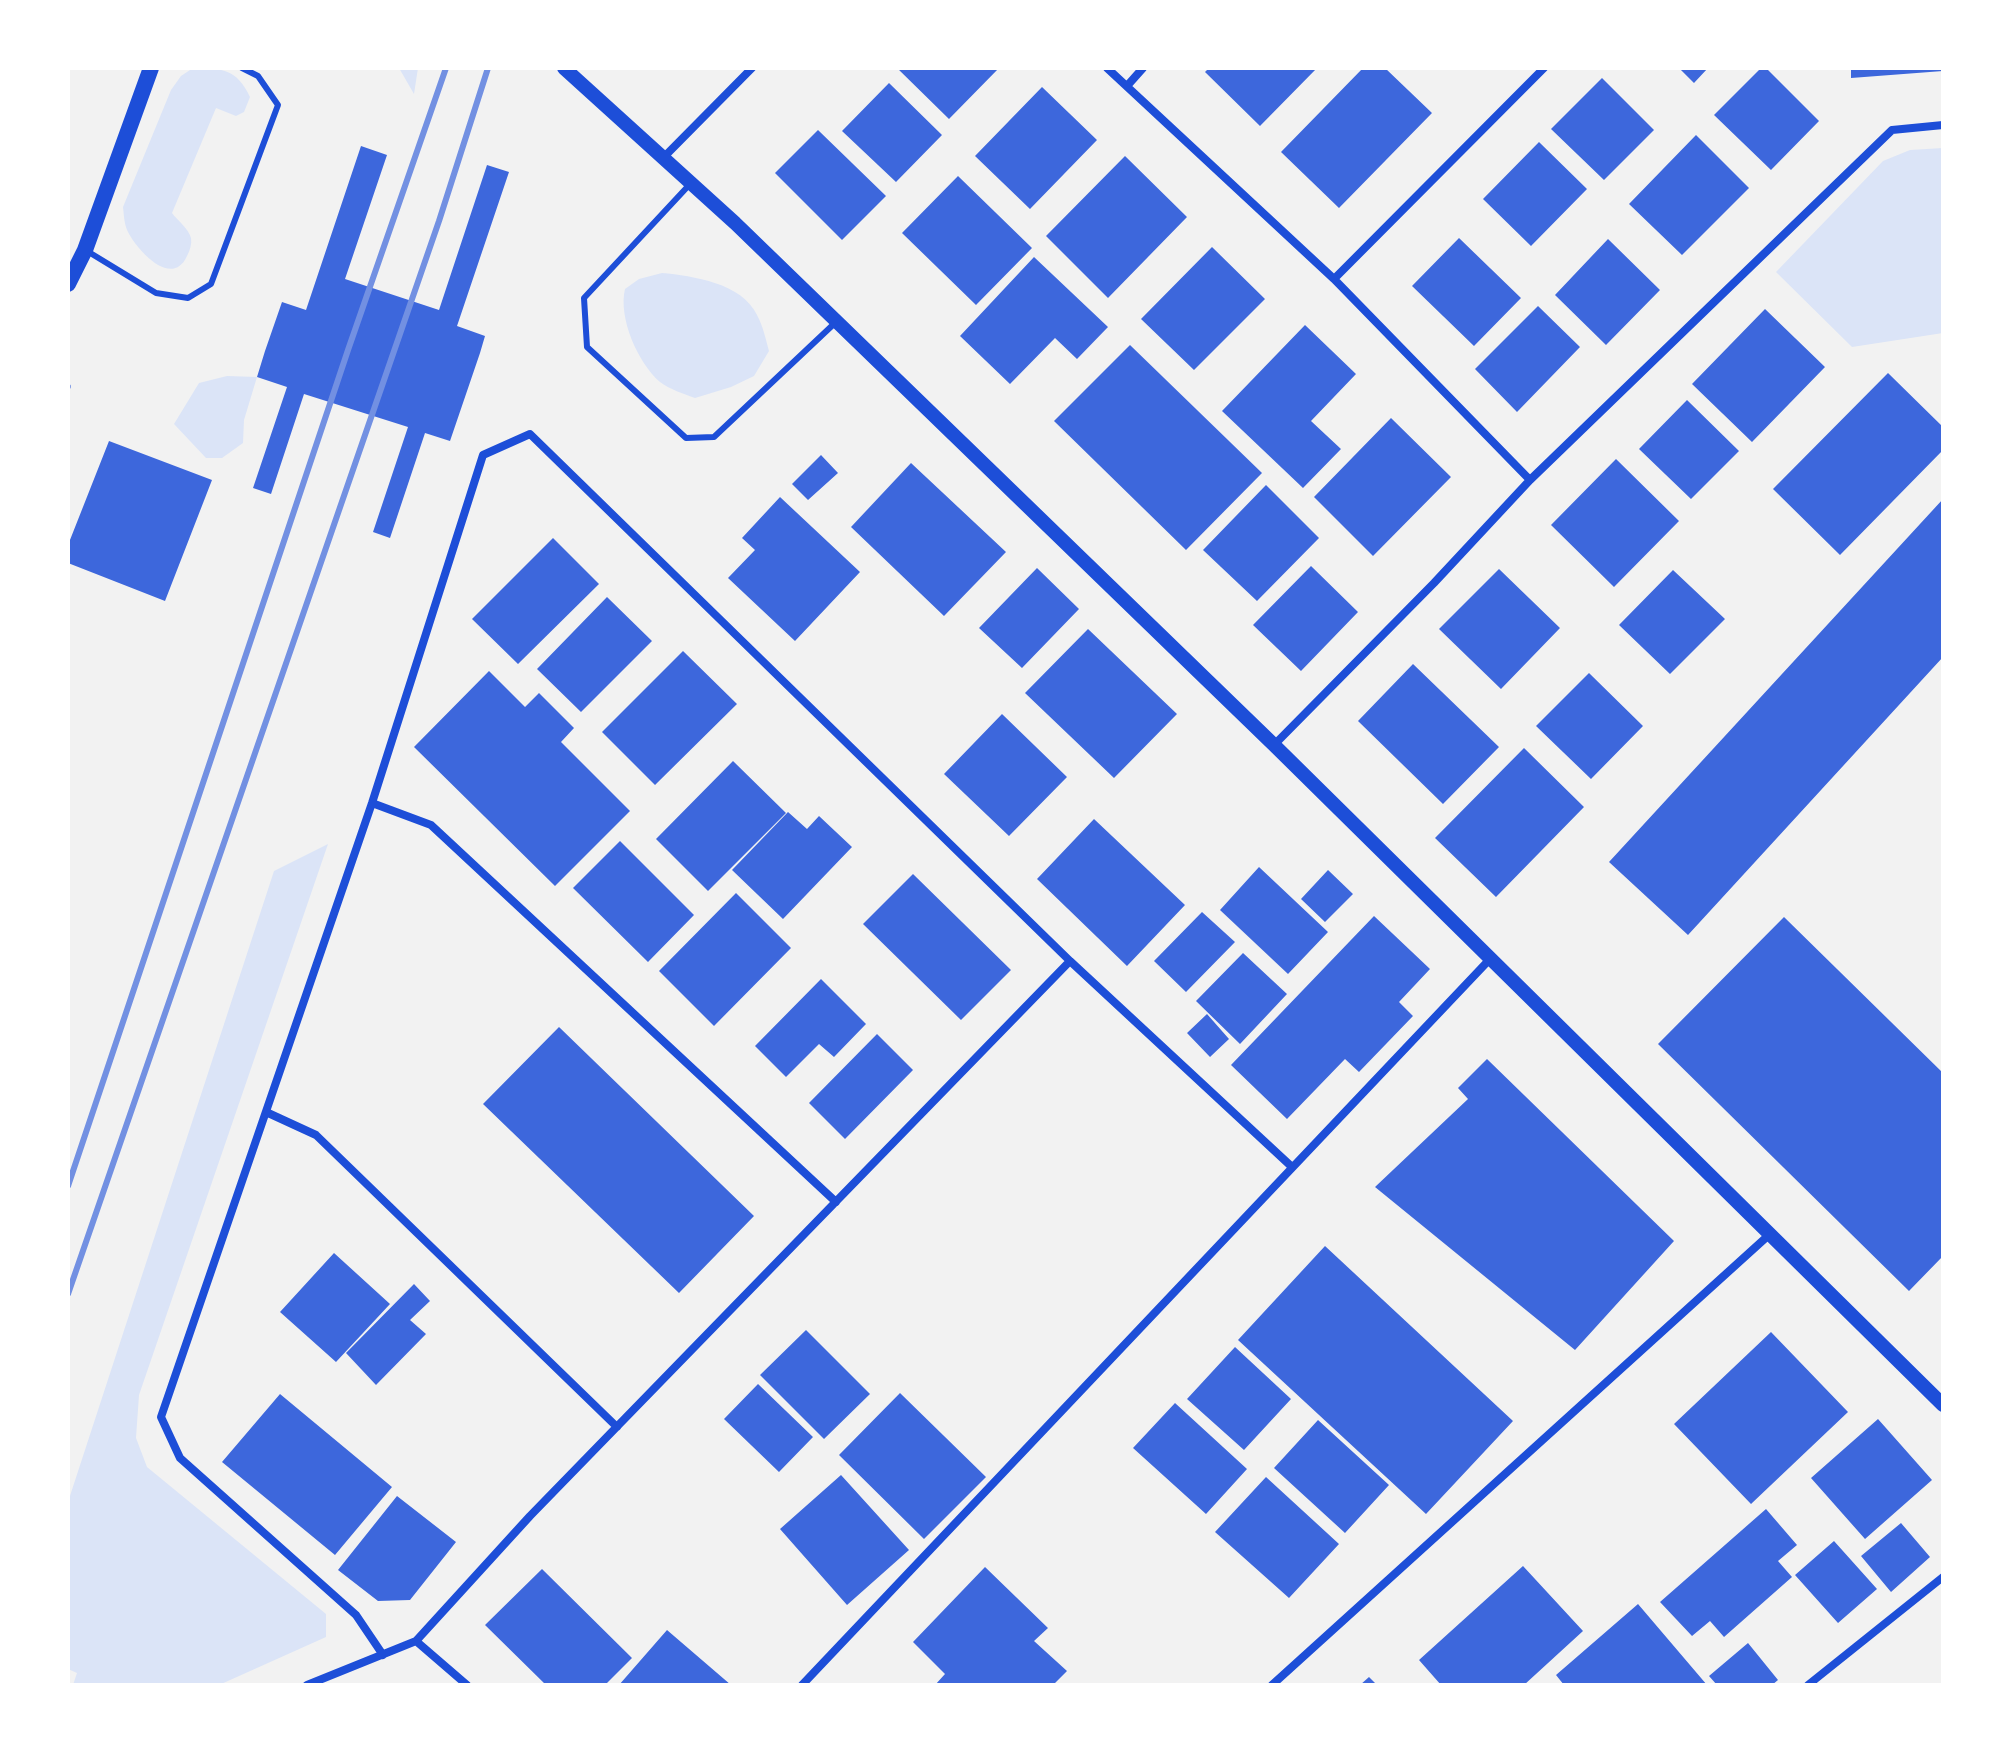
<!DOCTYPE html>
<html>
<head>
<meta charset="utf-8">
<style>
  body { margin:0 }
  #map { position:relative; width:2011px; height:1753px; overflow:hidden; background:#f2f2f2; font-family:"PT Sans",sans-serif }
  canvas { display:block }
  .frame { position:absolute; inset:0; border:70px solid #fff; pointer-events:none }
</style>
</head>
<body>
<div id="map">
<canvas width="2011" height="1753"></canvas>
<div class="frame"></div>
</div>
<script>
const c = document.querySelector('canvas').getContext('2d');
c.lineJoin = 'round';
function paint(path, color) { c.fillStyle = color; c.fill(path, 'evenodd'); }
function strokePath(path, color, width, dash) { c.strokeStyle = color; c.lineWidth = width; c.lineCap = dash ? 'butt' : 'round'; c.setLineDash(dash || []); c.stroke(path); }
paint(new Path2D(`
  M193 68C222 68 237 69 250 97L244 112 236 116 216 108 172 213C177 220 189 229 191 238 192 244 190 250 187 256 172 289 137 250 128 232 124 224 124 215 123 207L171 90 181 76Z
  M399 68H418L414 94Z
  M1943 148V333L1852 347 1776 272 1883 161 1910 150Z
  M662 273C693 276 742 283 757 315 763 326 766 340 769 351L754 376 731 387 695 398C684 394 669 389 660 382 638 363 618 318 625 289L639 279Z
  M227 376 257 377 244 420 243 443 222 458H206L174 424 199 383Z
  M328 844 139 1395 136 1438 147 1467 326 1614V1637L219 1685H73L77 1673 68 1669V1502L274 871Z`), '#dbe4f7');
paint(new Path2D(`
  M897 68H999L949 119Z
  M1209 68H1317L1260 126 1205 72Z
  M1363 68H1385L1432 113 1339 208 1281 152Z
  M1679 68H1708L1694 83Z
  M1761 68H1766L1819 121 1771 170 1714 115Z
  M1851 68H1943V71L1851 78Z
  M1602 78 1654 130 1604 180 1551 129Z
  M889 83 942 135 896 182 842 131Z
  M1042 87 1097 140 1030 209 975 156Z
  M818 130 886 196 842 240 775 173Z
  M1696 135 1749 188 1682 255 1629 204Z
  M1539 142 1587 189 1531 246 1483 199Z
  M361 146 387 155 345 279 439 310 487 165 509 172 457 326 485 336 480 353 450 441 425 433 390 538 373 532 408 427 304 394 271 494 253 488 287 387 257 377 265 351 282 302 306 310Z
  M1125 156 1187 217 1108 298 1046 236Z
  M958 176 1032 248 976 305 902 233Z
  M1459 238 1521 298 1474 346 1412 286Z
  M1608 239 1660 290 1606 345 1555 295Z
  M1212 247 1265 299 1194 370 1141 319Z
  M1034 257 1108 327 1077 359 1055 338 1010 384 960 336Z
  M1538 306 1580 347 1517 412 1475 369Z
  M1765 309 1825 367 1752 442 1692 384Z
  M1305 325 1356 374 1311 421 1341 449 1303 488 1222 411Z
  M1130 345 1262 473 1186 550 1054 421Z
  M1888 373 1943 427V450L1840 555 1773 489Z
  M1687 400 1739 451 1691 499 1639 449Z
  M1391 418 1451 477 1373 556 1314 497Z
  M109 441 212 480 165 601 68 563V545Z
  M821 455 838 473 808 500 792 484Z
  M1616 459 1679 521 1614 587 1551 525Z
  M911 463 1006 552 944 616 851 527Z
  M1266 485 1319 538 1257 601 1203 550Z
  M780 497 860 572 795 641 728 578 755 550 742 538Z
  M1943 499V657L1688 935 1609 862Z
  M553 538 599 584 518 664 472 619Z
  M1311 566 1358 612 1301 671 1253 625Z
  M1037 568 1079 609 1022 668 979 628Z
  M1499 569 1560 628 1501 689 1439 629Z
  M1673 570 1725 619 1670 674 1619 625Z
  M607 597 652 641 581 712 537 669Z
  M1088 629 1177 714 1114 778 1025 693Z
  M683 651 737 704 655 785 602 732Z
  M1413 664 1499 747 1443 804 1358 721Z
  M489 671 525 707 539 693 574 728 561 742 630 811 555 886 414 747Z
  M1589 673 1643 726 1591 779 1536 726Z
  M1002 714 1067 777 1009 836 944 774Z
  M1524 748 1584 807 1496 897 1435 838Z
  M733 761 786 813 708 891 656 839Z
  M788 812 807 829 819 816 852 847 783 919 732 870Z
  M1094 819 1185 905 1127 966 1037 879Z
  M620 841 694 915 648 962 573 888Z
  M1259 867 1328 932 1288 974 1220 910Z
  M1328 870 1353 894 1325 922 1301 899Z
  M913 874 1011 970 961 1020 863 924Z
  M736 893 791 948 714 1026 659 971Z
  M1202 912 1235 942 1186 992 1154 961Z
  M1374 916 1430 969 1399 1002 1413 1016 1359 1072 1345 1059 1287 1119 1231 1065Z
  M1784 917 1943 1073V1256L1909 1291 1658 1044Z
  M1243 953 1287 994 1240 1044 1196 1001Z
  M821 979 866 1024 834 1057 819 1044 786 1077 755 1046Z
  M1207 1014 1229 1039 1210 1057 1187 1033Z
  M559 1027 754 1216 679 1293 483 1104Z
  M877 1034 913 1070 845 1139 809 1103Z
  M1487 1059 1674 1241 1575 1350 1375 1187 1468 1099 1458 1088Z
  M1325 1246 1513 1421 1426 1514 1238 1340Z
  M334 1253 390 1304 336 1362 280 1312Z
  M414 1284 430 1301 410 1320 426 1334 376 1385 346 1353Z
  M806 1330 870 1394 824 1439 760 1375Z
  M1771 1332 1848 1412 1751 1504 1674 1424Z
  M1235 1347 1291 1399 1244 1450 1187 1399Z
  M758 1384 813 1437 779 1472 724 1419Z
  M900 1393 986 1477 924 1539 839 1455Z
  M280 1394 392 1487 335 1555 222 1462Z
  M1175 1403 1247 1469 1206 1514 1133 1448Z
  M1878 1419 1932 1480 1865 1539 1811 1478Z
  M1318 1420 1389 1485 1345 1533 1274 1468Z
  M841 1475 909 1550 847 1605 780 1529Z
  M1266 1477 1339 1544 1289 1598 1215 1532Z
  M397 1496 456 1542 410 1600 378 1601 338 1570Z
  M1766 1509 1797 1545 1778 1561 1792 1577 1724 1637 1710 1621 1692 1636 1660 1602Z
  M1901 1523 1930 1557 1891 1592 1861 1556Z
  M1834 1541 1877 1589 1838 1623 1795 1575Z
  M1523 1566 1583 1631 1524 1685H1441L1419 1660Z
  M985 1567 1048 1628 1034 1641 1067 1671 1053 1685H935L945 1674 913 1642Z
  M542 1569 632 1658 605 1685H546L485 1625Z
  M1638 1604 1707 1685H1564L1556 1675Z
  M667 1630 731 1685H619Z
  M1748 1643 1778 1680 1772 1685H1717L1709 1676Z
  M1369 1677 1377 1685H1360Z`), '#3d67dc');
strokePath(new Path2D(`
  M68 387V386`), '#1d4ed8', 5);
strokePath(new Path2D(`
  M691 183 584 298 587 347 686 438 714 437 836 322
  M87 251 156 293 188 298 211 284 278 105 258 76 242 68`), '#1d4ed8', 6);
strokePath(new Path2D(`
  M1107 68 1334 279 1530 480
  M1127 86 1143 68
  M664 157 752 68
  M1334 279 1544 68
  M1274 745 1434 583 1530 480 1892 130 1943 125
  M372 803 431 825 836 1202
  M266 1112 316 1135 617 1427
  M416 1641 467 1685
  M383 1655 356 1615 180 1458 161 1417 372 803 483 455 530 434 1070 961 1292 1167
  M307 1685 416 1641 530 1516 1070 961
  M802 1685 1490 959
  M1272 1685 1770 1234
  M1808 1685 1943 1577`), '#1d4ed8', 8);
strokePath(new Path2D(`
  M564 68 735 223 1274 745 1943 1405`), '#1d4ed8', 14);
strokePath(new Path2D(`
  M68 284 85 250 151 68`), '#1d4ed8', 16);
strokePath(new Path2D(`
  M68 1186 348 350 446 68
  M68 1294 439 221 488 68`), '#7290e2', 6);
</script>
</body>
</html>
